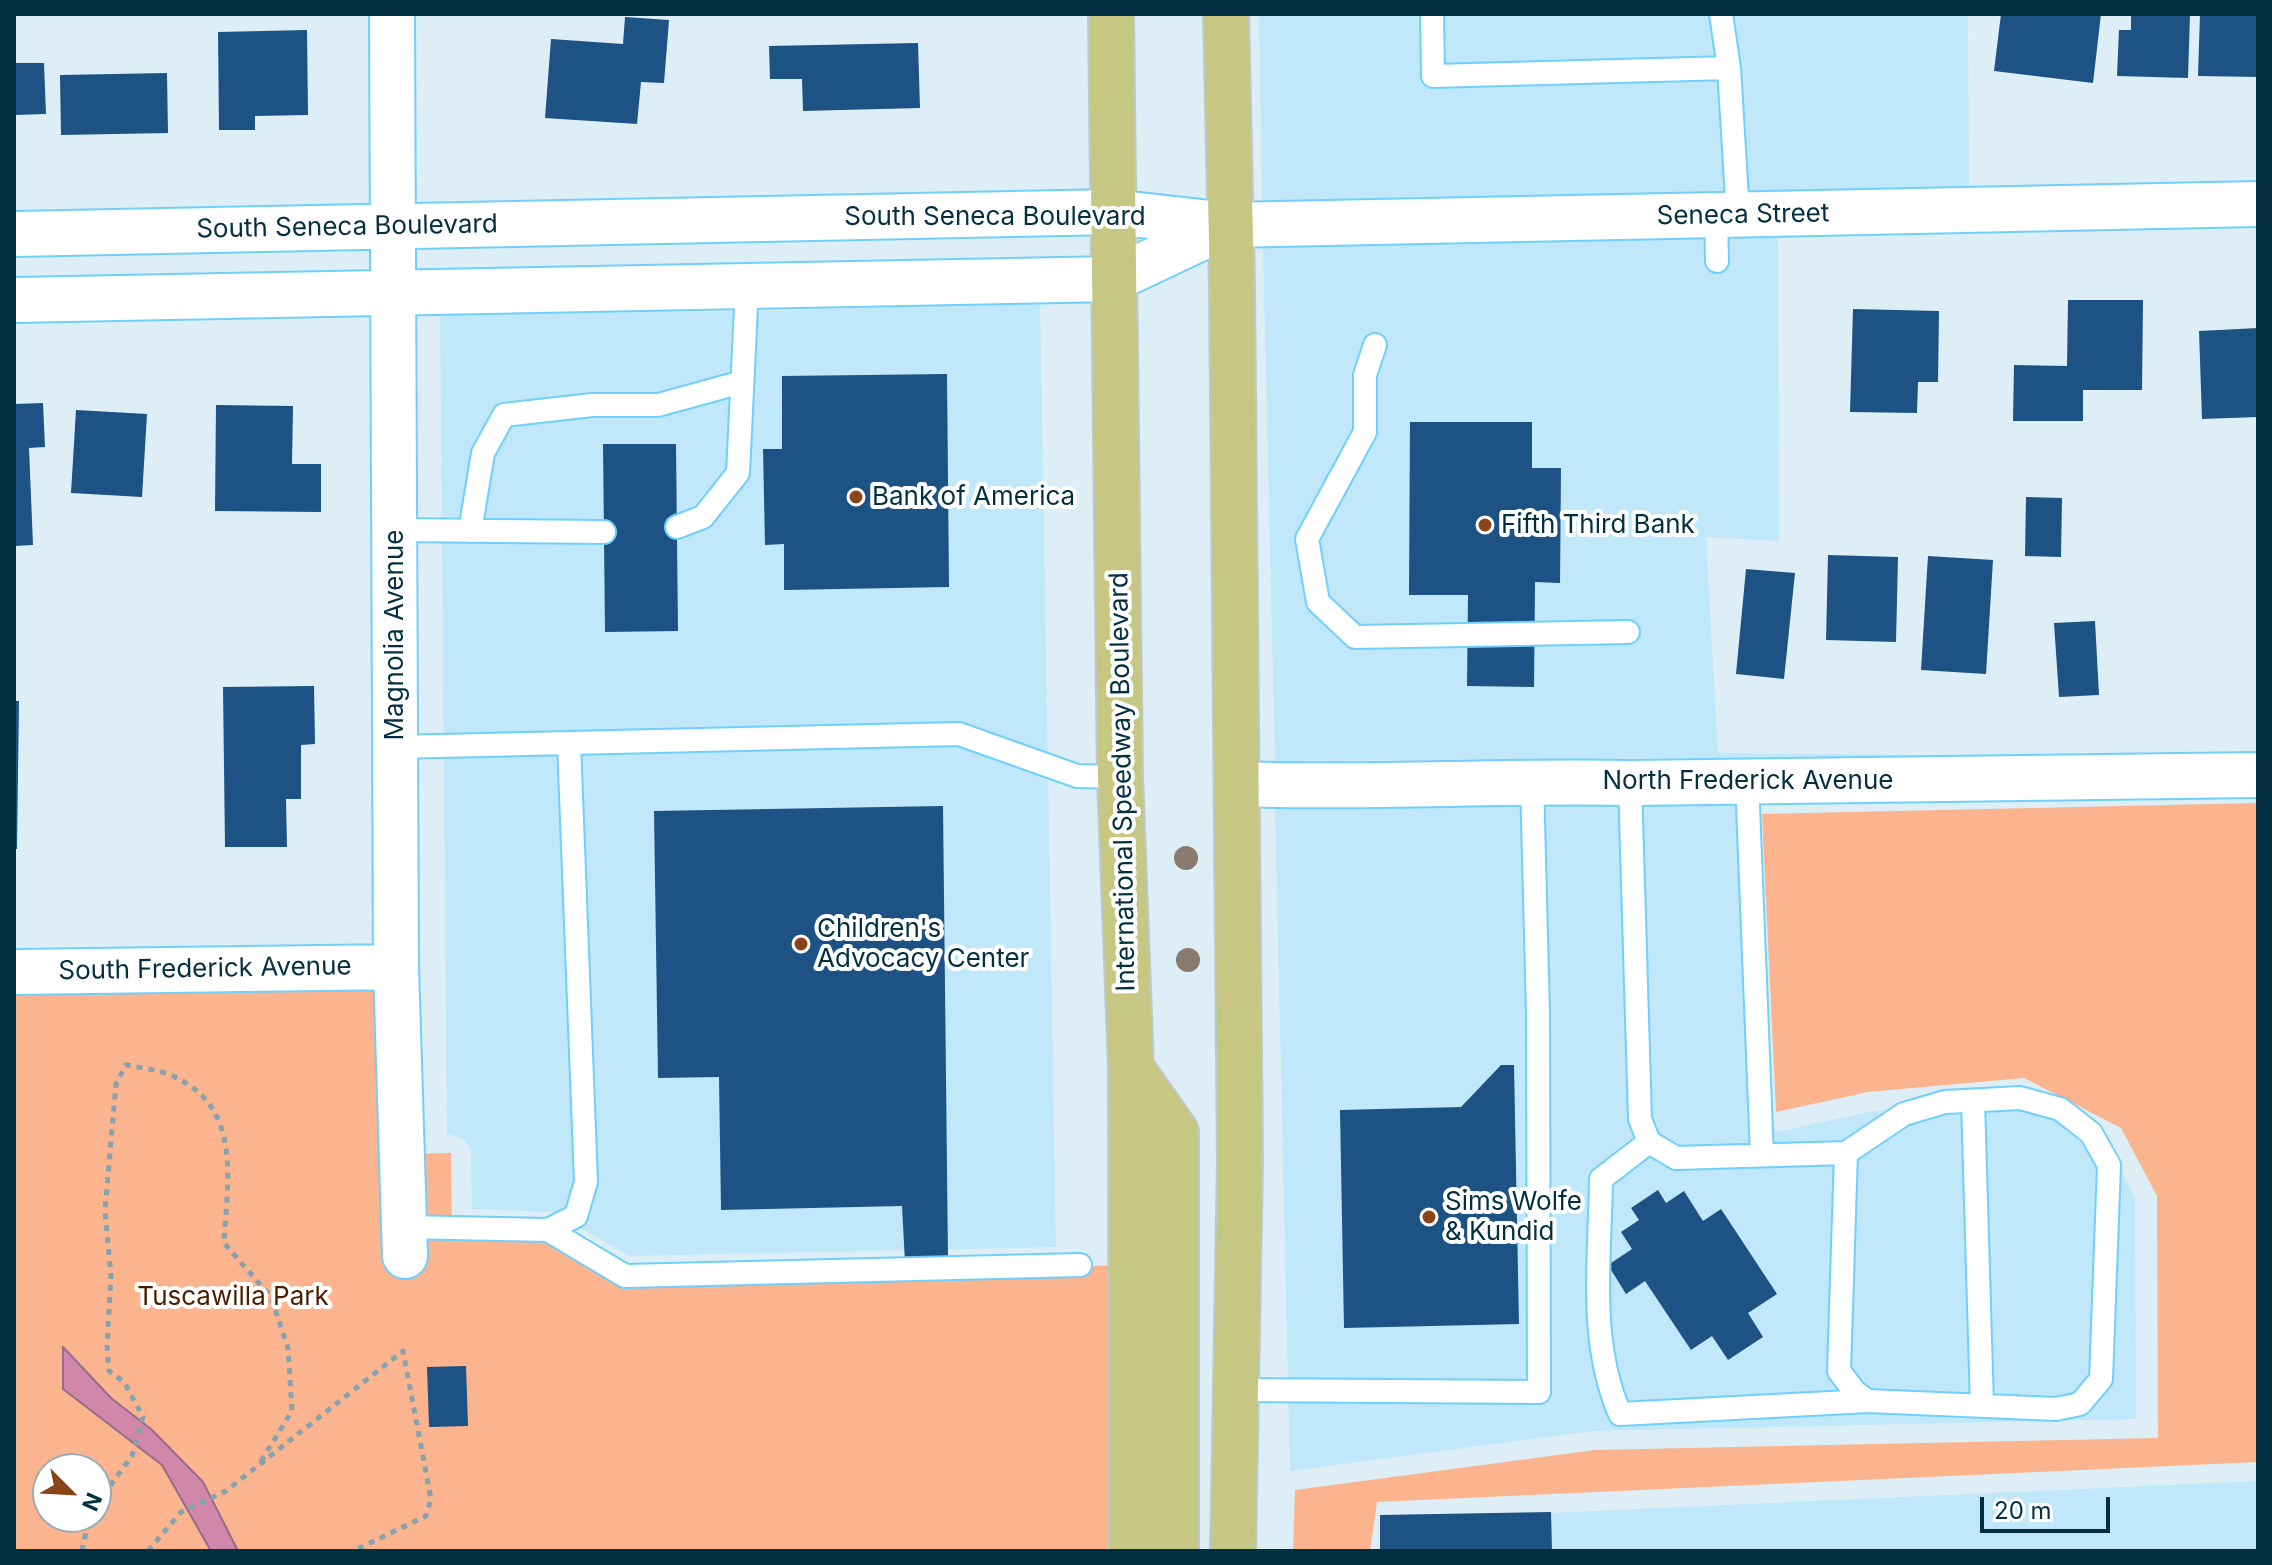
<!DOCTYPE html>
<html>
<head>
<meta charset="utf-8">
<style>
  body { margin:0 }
  #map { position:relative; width:2272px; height:1565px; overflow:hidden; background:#ddeef7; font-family:Inter,sans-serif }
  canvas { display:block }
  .frame { position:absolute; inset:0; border:16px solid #032f40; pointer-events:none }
  .north { position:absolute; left:32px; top:1453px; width:80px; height:80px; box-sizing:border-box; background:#fff; border:2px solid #9aacb3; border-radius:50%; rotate:114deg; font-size:22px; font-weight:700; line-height:32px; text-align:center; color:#032f40 }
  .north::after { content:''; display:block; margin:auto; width:28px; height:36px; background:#894519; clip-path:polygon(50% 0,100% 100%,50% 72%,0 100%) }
  .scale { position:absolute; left:1980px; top:1497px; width:130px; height:36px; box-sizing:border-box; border:4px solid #032f40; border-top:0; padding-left:10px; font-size:24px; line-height:28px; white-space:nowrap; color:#032f40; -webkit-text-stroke:6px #fff; paint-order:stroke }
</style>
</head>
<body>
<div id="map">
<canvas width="2272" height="1565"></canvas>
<div class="frame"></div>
<div class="north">N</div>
<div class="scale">20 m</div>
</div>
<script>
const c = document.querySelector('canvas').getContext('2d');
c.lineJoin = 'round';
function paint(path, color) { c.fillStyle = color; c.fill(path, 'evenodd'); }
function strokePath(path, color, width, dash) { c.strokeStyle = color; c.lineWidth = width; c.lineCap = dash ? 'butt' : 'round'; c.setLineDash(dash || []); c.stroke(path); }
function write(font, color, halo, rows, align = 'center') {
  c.font = font + ' Inter,sans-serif'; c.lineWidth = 8; c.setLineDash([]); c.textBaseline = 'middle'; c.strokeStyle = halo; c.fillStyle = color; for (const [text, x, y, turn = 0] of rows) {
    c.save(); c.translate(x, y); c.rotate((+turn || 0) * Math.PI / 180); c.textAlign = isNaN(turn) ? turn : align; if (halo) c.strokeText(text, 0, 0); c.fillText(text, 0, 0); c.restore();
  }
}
paint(new Path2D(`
  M1259 14H1968L1969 187 1262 201Z
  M1778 236 1779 541 1706 537 1718 753 2018 756 1275 761 1263 246Z
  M1040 303 1056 1247 630 1256 552 1212 472 1209 471 1148 462 1138 447 1134 440 314 770 311Z
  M1534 803 1743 804 1769 1130 1782 1131 1874 1111 2022 1098 2106 1141 2135 1198 2136 1419 1593 1431 1290 1471 1275 806Z
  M2258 1481V1551H1391L1395 1520Z`), '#c1e7fa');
paint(new Path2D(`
  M2258 803V1462L1377 1502 1370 1551H1293L1295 1490 1595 1450 2158 1438 2157 1196 2121 1128 2024 1078 1868 1092 1776 1112 1762 814Z
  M396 967 402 1154 451 1153 452 1228 548 1230 625 1276 1132 1265V1551H14V972ZM48 1469H96V1517H48Z`), '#fbb48d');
const water = new Path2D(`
  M63 1347 111 1398 151 1429 203 1482 238 1551H211L162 1465 63 1389Z`);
paint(water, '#d187aa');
strokePath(water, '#936d8a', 2);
paint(new Path2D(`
  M2001 14H2101L2093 83 1994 71Z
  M2131 14H2190L2188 78 2117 76 2119 30H2131Z
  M2200 14H2258V77L2198 76Z
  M625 17 669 20 664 83 641 82 637 124 545 118 551 39 623 44Z
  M307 30 308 115 255 116V130H219L218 32Z
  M918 43 920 108 803 111 802 79H770L769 46Z
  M14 63H44L46 114 14 115Z
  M167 73 168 133 61 135 60 75Z
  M2068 300H2143L2142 390H2083V421H2013L2014 365 2067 366Z
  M1853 309 1939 311 1938 382H1918L1917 413 1850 412Z
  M2258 328V417L2202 419 2199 331Z
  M947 374 949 587 784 590V544L765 545 763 449H782V376Z
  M43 403 45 447 29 448 33 545 14 546V404Z
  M216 405 293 406 292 464H321V512L215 511Z
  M76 410 147 414 142 497 71 493Z
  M1410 422H1532V468H1561L1560 583 1535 582 1534 687 1467 686 1468 595H1409Z
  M603 444H676L678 631 605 632Z
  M2026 497 2062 498 2061 557 2025 556Z
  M1828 555 1898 557 1896 642 1826 640Z
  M1928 556 1993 560 1986 674 1921 670Z
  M1746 569 1795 573 1784 679 1736 674Z
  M2095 621 2099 695 2059 697 2054 623Z
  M314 686 315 744 301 745V799H286L287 847H225L223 687Z
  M14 701H19L17 849H14Z
  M943 806 948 1260 905 1262 902 1206 721 1210 719 1077 658 1078 654 811Z
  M1501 1065H1514L1519 1324 1344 1328 1340 1110 1461 1107Z
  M1658 1190 1666 1203 1684 1191 1703 1221 1721 1209 1777 1294 1748 1313 1763 1337 1728 1360 1712 1336 1691 1350 1645 1281 1626 1294 1608 1265 1632 1249 1621 1232 1639 1220 1631 1208Z
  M466 1366 468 1426 429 1427 427 1367Z
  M1551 1512 1552 1551H1380V1515Z`), '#1c5284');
const service = new Path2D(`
  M1432 14 1433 76 1729 68
  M1721 14 1729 68 1738 215
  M1716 215 1717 261
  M1375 345 1365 375V432L1307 539 1318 602 1355 637 1628 632
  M677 527 703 517 738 473 747 286
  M394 530 604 532
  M470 531 483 453 504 415 592 405H658L742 382
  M396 747 959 734 1077 776 1120 777
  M1747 781 1762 1155
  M1630 783 1640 1119 1649 1142 1676 1158 1846 1153
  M2020 1098 2060 1109 2091 1133 2109 1165 2101 1379 2080 1404 2056 1409 1868 1401 1855 1392 1839 1371 1846 1153 1904 1114 1945 1102Z
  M1973 1101 1982 1406
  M1649 1142 1601 1179C1600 1258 1588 1341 1620 1414L1868 1401
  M404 1227 548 1230 576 1216 586 1182 569 743
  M548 1230 625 1276 1080 1265
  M1236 1390 1539 1392 1538 1013 1532 781`);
const minor = new Path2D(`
  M392 14 396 967 405 1256
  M14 234 1113 212 1228 225 2258 204
  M14 300 1114 279 1228 225
  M1237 784C1368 789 1499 780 1630 783L2258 775
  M14 972 396 967`);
const primary = new Path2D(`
  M1111 14 1120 777 1131 1068 1132 1551
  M1226 14 1232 286 1240 1162 1233 1551
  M1131 1068 1176 1132V1551`);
strokePath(service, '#70d0fc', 26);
strokePath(minor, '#70d0fc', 48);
strokePath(primary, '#bdc9cd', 48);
strokePath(new Path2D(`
  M96 1505 132 1456 143 1417 124 1382 109 1371 107 1346 111 1277 105 1210 116 1084 126 1065C142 1068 161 1070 175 1077 243 1109 227 1182 224 1243L271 1297 288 1348 292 1411 258 1466
  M82 1551 89 1517
  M148 1551 181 1512 226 1491 403 1351 431 1499 426 1516 353 1551`), '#86a2ae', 5, [6, 6]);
strokePath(service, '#fff', 22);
strokePath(minor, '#fff', 44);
strokePath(primary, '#c6c782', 44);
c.fillStyle = '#8b7b6f';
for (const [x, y] of [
  [1186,858],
  [1188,960]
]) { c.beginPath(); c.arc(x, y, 12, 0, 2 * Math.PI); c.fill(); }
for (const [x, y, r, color] of [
  [856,497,8,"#894519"],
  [1485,525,8,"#894519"],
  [801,944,8,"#894519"],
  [1429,1217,8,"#894519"]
]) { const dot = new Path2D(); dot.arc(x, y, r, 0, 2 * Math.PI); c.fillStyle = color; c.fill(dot); strokePath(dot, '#fff', 3); }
write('26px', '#032f40', '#fff', [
  ["Seneca Street",1743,215,-1],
  ["South Seneca Boulevard",995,217],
  ["South Seneca Boulevard",347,227,-1],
  ["Magnolia Avenue",395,635,-90],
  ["North Frederick Avenue",1748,781],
  ["International Speedway Boulevard",1123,782,-91],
  ["South Frederick Avenue",205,969,-1]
]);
write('26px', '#032f40', '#fff', [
  ["Bank of America",872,497],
  ["Fifth Third Bank",1501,525],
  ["Children's",817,929],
  ["Advocacy Center",817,959],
  ["Sims Wolfe",1445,1202],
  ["& Kundid",1445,1232]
], 'left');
write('26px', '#481d00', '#fff', [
  ["Tuscawilla Park",233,1297]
]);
</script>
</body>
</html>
